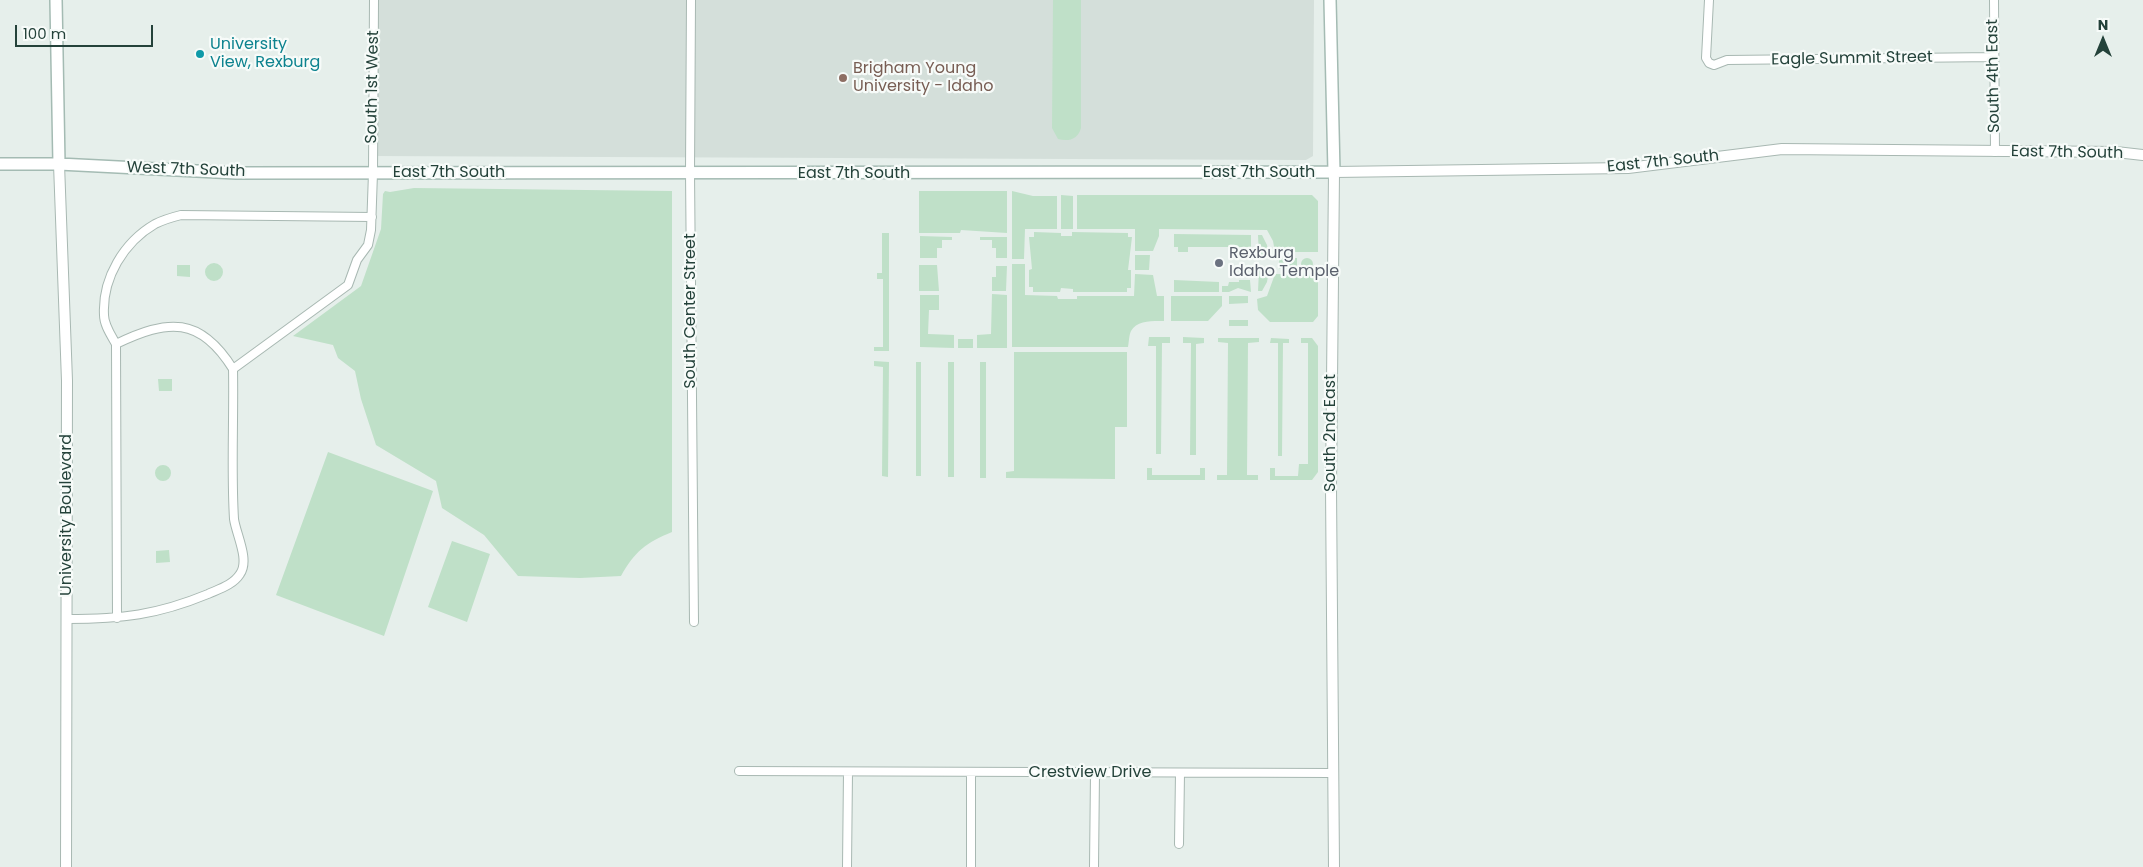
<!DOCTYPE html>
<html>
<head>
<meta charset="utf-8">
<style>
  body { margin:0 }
  #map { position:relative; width:2143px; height:867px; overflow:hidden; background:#e6efeb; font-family:Poppins,sans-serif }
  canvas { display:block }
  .north { position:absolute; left:2078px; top:15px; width:50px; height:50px; -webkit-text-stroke:4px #f7fbf9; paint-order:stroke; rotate:0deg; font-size:14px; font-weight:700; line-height:20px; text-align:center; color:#24423a }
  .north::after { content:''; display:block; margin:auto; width:18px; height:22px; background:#24423a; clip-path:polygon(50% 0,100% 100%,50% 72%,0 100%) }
  .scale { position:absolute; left:15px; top:25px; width:138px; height:22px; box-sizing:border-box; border:2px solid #24423a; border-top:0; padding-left:6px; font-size:15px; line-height:18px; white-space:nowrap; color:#24423a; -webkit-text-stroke:4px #f7fbf9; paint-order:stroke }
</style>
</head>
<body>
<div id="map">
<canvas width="2143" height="867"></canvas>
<div class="north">N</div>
<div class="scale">100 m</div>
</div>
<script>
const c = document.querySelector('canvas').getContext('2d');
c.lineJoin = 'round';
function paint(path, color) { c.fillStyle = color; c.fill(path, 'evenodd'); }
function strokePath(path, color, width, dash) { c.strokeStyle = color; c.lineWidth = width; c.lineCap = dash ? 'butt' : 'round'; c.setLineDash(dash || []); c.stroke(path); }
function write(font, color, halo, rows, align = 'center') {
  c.font = font + ' Poppins,sans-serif'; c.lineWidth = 4.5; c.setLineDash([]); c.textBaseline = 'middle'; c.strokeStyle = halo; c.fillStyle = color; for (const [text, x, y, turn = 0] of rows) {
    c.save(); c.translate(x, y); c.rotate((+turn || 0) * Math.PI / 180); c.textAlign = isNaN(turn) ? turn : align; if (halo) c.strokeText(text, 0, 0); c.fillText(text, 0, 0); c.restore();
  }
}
paint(new Path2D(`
  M374 0H1314L1313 156 1306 160 372 156Z`), '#d4dfda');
paint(new Path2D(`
  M1053 0H1081V128C1078 139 1069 142 1058 139L1052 128Z
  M414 188 672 191V532C647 542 634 552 621 576L580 578 518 576 484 535 442 508 436 481 376 445 361 399 355 371 338 358 333 345 293 336 361 286 381 229 383 194 385 191 390 192Z
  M919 191H1007V233L961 230 960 233H919Z
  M1012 191 1033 196H1057V229H1025L1024 259H1012Z
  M1061 195 1073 196V229H1061Z
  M1077 195H1312L1318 201V252H1275L1273 241 1267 230 1159 229V236L1153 251H1135V229H1077Z
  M1034 232 1061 233V236H1072V232L1128 233V237H1132L1128 270H1131V288H1127V292H1073V289L1061 288 1060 292H1033V287H1029V270L1032 269 1029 237H1034Z
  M882 233H889V351H874V347H883V279H877V273H882Z
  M1174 234 1251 235V247H1188V252H1178V247H1174Z
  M1258 235H1262L1267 245 1269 257H1259Z
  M920 236 952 237V240H942V248H937V258H920Z
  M980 237H1007V258H996V248H992V240H980Z
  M1135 255H1150L1149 270H1135Z
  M1301 264a6 6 0 1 1 12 0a6 6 0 1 1-12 0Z
  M1279 258H1297V269H1279Z
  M205 272a9 9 0 1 1 18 0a9 9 0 1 1-18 0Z
  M1012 264H1025V295L1057 296 1058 299H1077V296H1134L1135 274 1153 275 1157 296H1164V321C1153 321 1137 320 1131 331 1129 335 1129 342 1128 347H1012Z
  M177 265H190V277L177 276Z
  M919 265H937L939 291H919Z
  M996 266H1007L1006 291H992V277H996Z
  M1259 270H1269L1267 282 1262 291H1258Z
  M1275 274 1318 275V316L1313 322H1270L1258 310 1257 299 1267 296Z
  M1174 280 1219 282V292H1174Z
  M1239 280H1250L1251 292 1238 288 1229 292H1222V286H1228L1229 282H1239Z
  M992 294 1007 295V348H977V335L991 334Z
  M920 295H939V310H929L928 334 954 335V348L920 347Z
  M1171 296H1222V306L1208 321H1171Z
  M1229 296H1248V303L1229 304Z
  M1229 320H1248V326H1229Z
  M1149 337H1170V343H1162L1161 454H1156V346H1148Z
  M1183 337 1204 338V343L1196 344V455H1190L1191 343H1183Z
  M1218 338H1259V342L1248 343 1247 475H1258V480H1217V475H1227L1228 343 1218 342Z
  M1271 338 1289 339V343H1283L1282 456H1278V343H1270Z
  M1301 338H1312L1318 346V472L1312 480H1270V468H1275V476H1298L1299 464H1308V343H1301Z
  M958 339H973V348H958Z
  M1014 352H1127V427H1115V479L1006 478V472L1014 471Z
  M874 361 889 362 888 477 882 476 883 367 874 366Z
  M916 362H921V476H916Z
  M948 362H954V477H948Z
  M980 362H986V478H980Z
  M158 379H172V391H159Z
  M328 452 433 491 384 636 276 595Z
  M155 473a8 8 0 1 1 16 0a8 8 0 1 1-16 0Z
  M1147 468H1152V475H1200V468H1205V480H1147Z
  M452 541 490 554 467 622 428 607Z
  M169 550 170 562 156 563V551Z`), '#bfe0c8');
const minor = new Path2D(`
  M691 0 690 172 694 622
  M1709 0 1706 58 1709 63 1714 65 1727 60 1994 57
  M1994 0 1995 152
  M116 344C168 319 200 316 233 369
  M117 618 116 344C111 335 104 325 104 315 102 278 124 242 155 224 163 220 173 217 181 215L372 217
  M67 619C122 619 157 615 208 594 219 589 233 585 240 574 250 560 236 534 234 519 231 469 234 419 233 369L348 285 357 260 368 245 371 230 373 173 374 0
  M739 771 1332 773
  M1179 844 1180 773
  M847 867 848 772
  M971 867V772
  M1094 867 1095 773`);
const tertiary = new Path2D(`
  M59 164 67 381 66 867
  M1334 867 1331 488 1334 172 1628 168 1782 149 2116 152 2143 155`);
const secondary = new Path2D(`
  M56 0 59 164
  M0 164H59L236 173 1334 172 1330 0`);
strokePath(minor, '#a8b8b2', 10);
strokePath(tertiary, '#a8b8b2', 12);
strokePath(secondary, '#a4bbb3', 14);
strokePath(minor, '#fff', 8);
strokePath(tertiary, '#fff', 10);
strokePath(secondary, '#fff', 11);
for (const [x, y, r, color] of [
  [200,54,5,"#0f9aa8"],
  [843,78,5,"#8d6e63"],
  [1219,263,5,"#6b7280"]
]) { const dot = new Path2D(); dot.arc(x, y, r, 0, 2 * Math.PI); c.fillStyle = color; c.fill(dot); strokePath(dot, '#f7fbf9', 2); }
write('16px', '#0d838f', '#f7fbf9', [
  ["University",210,45],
  ["View, Rexburg",210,63]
], 'left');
write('16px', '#24423a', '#f7fbf9', [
  ["Eagle Summit Street",1852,59,-1],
  ["South 4th East",1994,76,-91],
  ["South 1st West",373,87,-89],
  ["East 7th South",2067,153,1],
  ["East 7th South",1663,162,-6],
  ["West 7th South",186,170,2],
  ["East 7th South",449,173],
  ["East 7th South",1259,173],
  ["East 7th South",854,174],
  ["South Center Street",691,311,-90],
  ["South 2nd East",1331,433,-90],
  ["University Boulevard",67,515,-90],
  ["Crestview Drive",1090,773]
]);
write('16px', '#785e54', '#f7fbf9', [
  ["Brigham Young",853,69],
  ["University - Idaho",853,87]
], 'left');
write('16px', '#5b616d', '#f7fbf9', [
  ["Rexburg",1229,254],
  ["Idaho Temple",1229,272]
], 'left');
</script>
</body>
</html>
